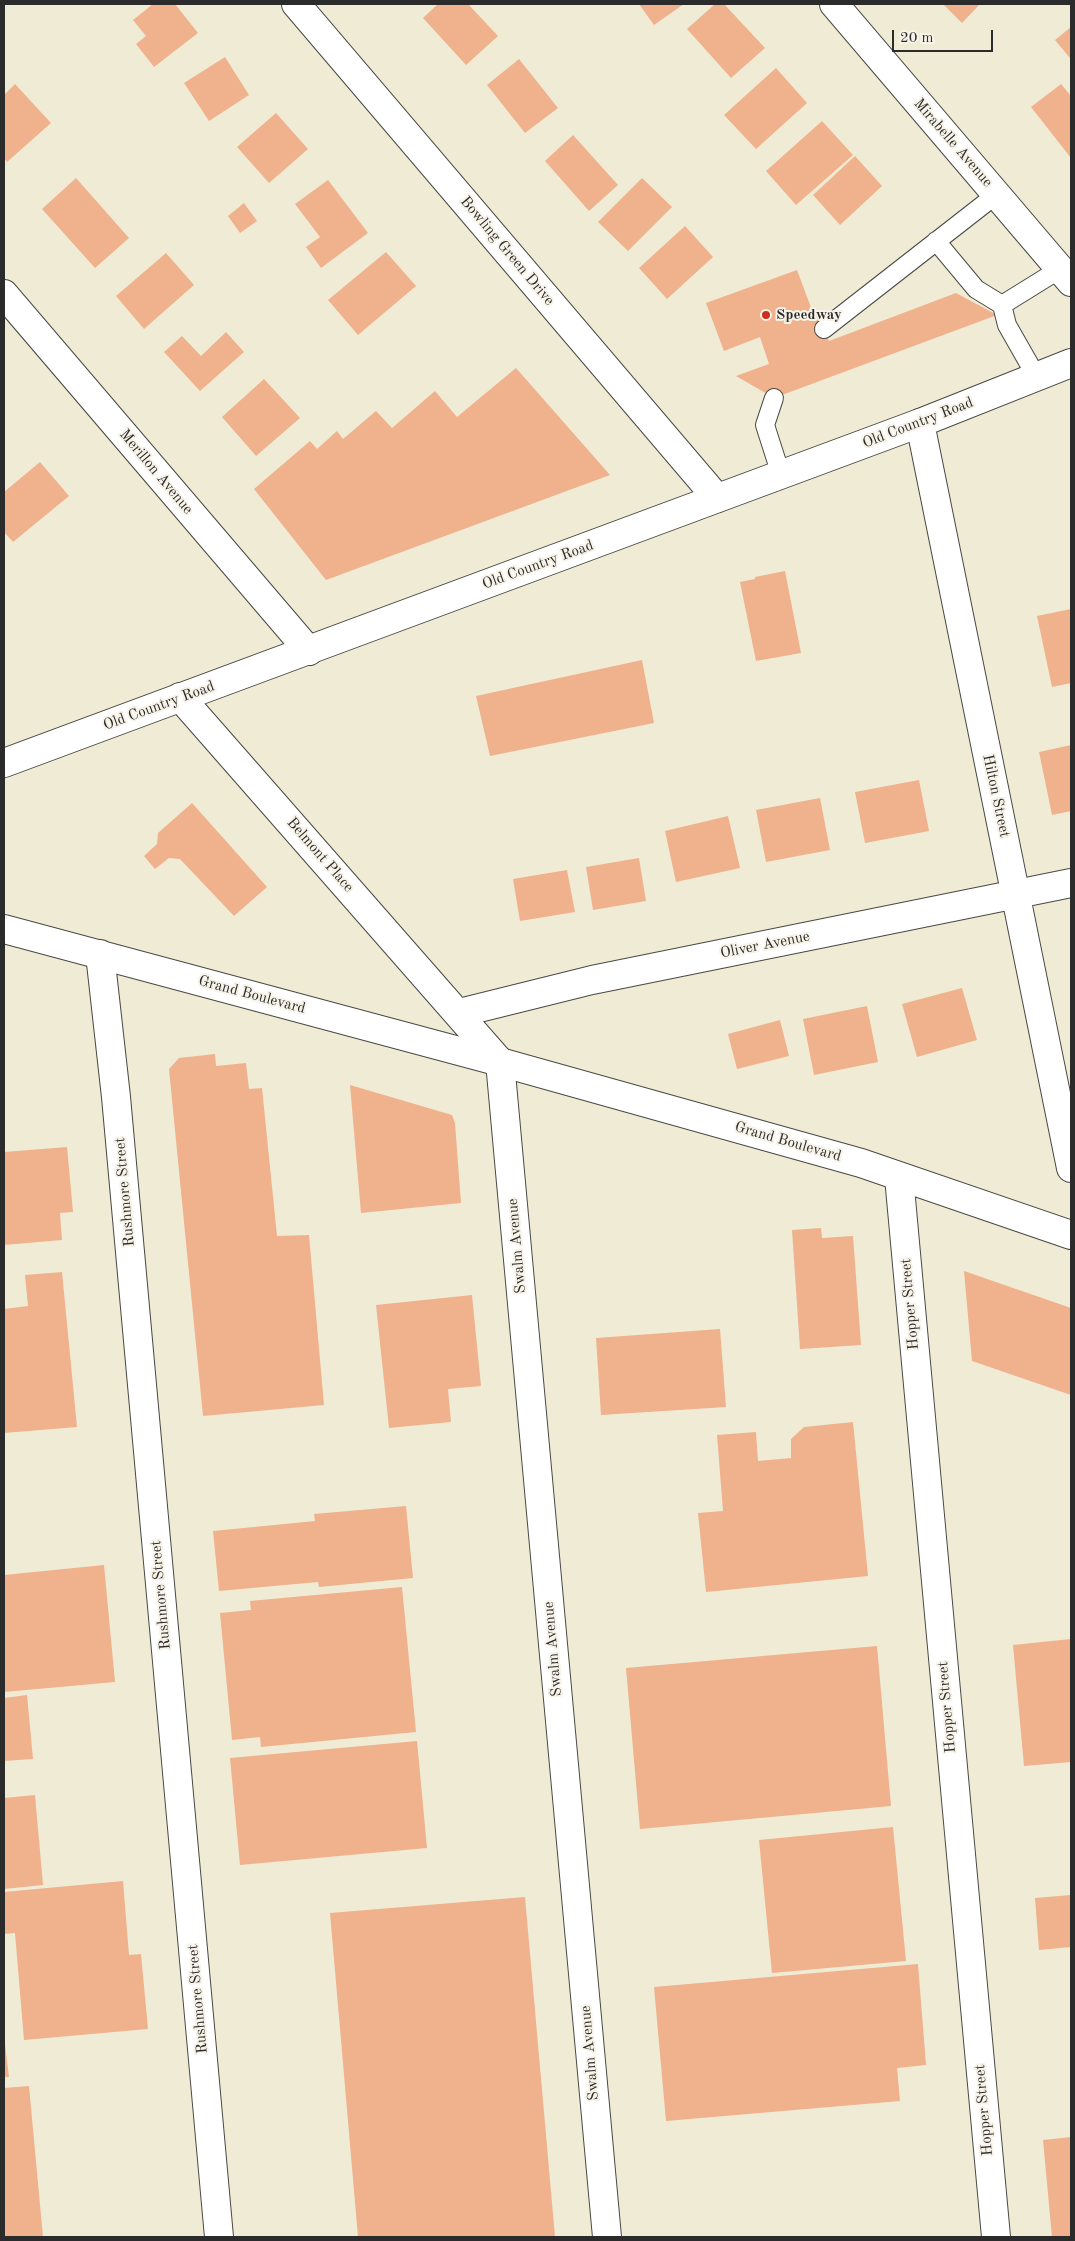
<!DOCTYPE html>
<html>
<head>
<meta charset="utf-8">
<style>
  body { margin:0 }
  #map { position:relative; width:1075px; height:2241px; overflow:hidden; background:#f0ebd5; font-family:"Old Standard TT",serif }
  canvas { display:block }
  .frame { position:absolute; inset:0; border:5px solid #2b2b2b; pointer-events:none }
  .scale { position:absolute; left:892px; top:30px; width:101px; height:22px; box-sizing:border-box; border:2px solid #2b2b2b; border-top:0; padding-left:6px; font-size:15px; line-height:18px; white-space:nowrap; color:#2b2b2b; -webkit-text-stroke:4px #f7f3e8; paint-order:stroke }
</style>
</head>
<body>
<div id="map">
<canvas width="1075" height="2241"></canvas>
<div class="frame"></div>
<div class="scale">20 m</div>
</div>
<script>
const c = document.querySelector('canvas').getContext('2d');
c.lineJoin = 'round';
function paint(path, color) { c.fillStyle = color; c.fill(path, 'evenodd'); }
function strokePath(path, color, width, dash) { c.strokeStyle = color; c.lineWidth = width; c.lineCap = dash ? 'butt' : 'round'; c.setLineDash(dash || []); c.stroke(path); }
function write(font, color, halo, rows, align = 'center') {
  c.font = font + ' "Old Standard TT",serif'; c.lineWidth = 4; c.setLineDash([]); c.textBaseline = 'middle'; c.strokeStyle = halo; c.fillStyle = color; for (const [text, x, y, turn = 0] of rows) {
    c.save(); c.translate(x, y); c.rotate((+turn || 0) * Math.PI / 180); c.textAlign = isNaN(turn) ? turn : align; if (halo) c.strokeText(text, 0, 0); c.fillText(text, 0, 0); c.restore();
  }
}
paint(new Path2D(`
  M153 4H175L198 33 154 67 136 44 146 36 133 20Z
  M438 4H468L498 36 466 65 423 18Z
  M639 4H684L654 25Z
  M715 4H724L765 48 731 78 687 29Z
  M943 4H980L962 23Z
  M1071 27V57L1070 58 1055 40Z
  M225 57 249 95 209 121 184 83Z
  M519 59 558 108 525 133 487 85Z
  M776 68 807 103 756 149 724 115Z
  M15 84 51 123 7 162 4 158V95Z
  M1061 84 1071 96V158L1031 107Z
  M276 113 308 149 269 183 237 147Z
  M822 121 853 155 796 205 766 171Z
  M573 135 618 185 589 211 545 161Z
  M855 156 882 186 840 225 813 195Z
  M76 178 129 238 95 268 42 209Z
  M642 178 672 207 628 251 598 222Z
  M328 180 368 233 321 268 306 247 320 237 295 204Z
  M244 203 257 221 240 233 228 216Z
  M685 226 713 257 667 299 639 268Z
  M386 252 416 286 358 335 328 300Z
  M166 253 194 285 144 329 116 296Z
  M797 270 813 313 817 311 829 341 956 293 997 315 774 398 736 376 769 364 760 337 724 351 706 303Z
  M226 332 244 352 200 391 164 352 182 336 201 356Z
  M516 368 610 475 326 580 254 489 310 441 317 449 337 431 343 439 376 411 392 428 435 391 457 417Z
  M264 379 300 418 256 456 222 417Z
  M40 462 69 496 13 542 4 532V492Z
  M785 571 801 653 756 661 740 582 755 579V577Z
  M1071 609V683L1052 687 1037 616Z
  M642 660 654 723 490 756 476 696Z
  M1071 745V811L1052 815 1039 752Z
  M919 780 929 831 865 843 855 792Z
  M820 798 830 850 766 862 756 810Z
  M192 803 267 887 234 916 180 859 169 858 155 869 144 856 157 844 158 833Z
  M728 816 740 868 676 882 665 831Z
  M639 858 646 901 593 910 586 867Z
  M567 870 575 912 520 921 513 879Z
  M962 988 977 1040 917 1057 902 1004Z
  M867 1006 878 1062 814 1075 803 1019Z
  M780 1020 789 1056 737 1069 728 1034Z
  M215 1054 216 1066 246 1063 249 1089 262 1088 277 1236 309 1235 324 1405 203 1416 169 1069 179 1058Z
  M350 1085 452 1115 455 1123 461 1203 361 1213Z
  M67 1147 73 1212 60 1213 62 1240 4 1245V1152Z
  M821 1228 822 1238 853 1236 861 1345 800 1349 792 1230Z
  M964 1271 1071 1308V1395L972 1361Z
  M62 1272 77 1427 4 1433V1309L28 1306 25 1275Z
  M472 1295 481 1386 448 1389 451 1422 389 1428 376 1305Z
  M720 1329 726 1407 601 1415 596 1338Z
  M853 1422 868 1576 706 1592 698 1513 723 1511 717 1435 756 1432 758 1461 791 1458V1439L804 1427Z
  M406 1506 413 1578 319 1587 318 1582 219 1591 213 1531 315 1521 314 1514Z
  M104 1565 115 1682 4 1692V1575Z
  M402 1587 416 1732 261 1747 260 1737 232 1740 220 1613 251 1610 250 1601Z
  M1071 1639V1762L1024 1766 1013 1645Z
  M877 1646 891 1806 640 1829 626 1668Z
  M27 1695 33 1759 4 1761V1698Z
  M417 1741 427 1848 240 1865 230 1758Z
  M35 1795 43 1885 4 1889V1798Z
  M893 1827 906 1961 772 1973 759 1840Z
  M123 1881 129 1955 141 1954 148 2029 24 2040 15 1933 4 1934V1892Z
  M1071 1895V1947L1039 1950 1035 1898Z
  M525 1897 555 2237H358L330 1913Z
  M918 1964 926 2065 897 2068 900 2101 666 2121 654 1987Z
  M4 2036 9 2077H4Z
  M29 2086 43 2237H4V2088Z
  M1071 2137V2237H1052L1043 2140Z`), '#f0b18d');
const service = new Path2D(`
  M936 241 976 289 1002 305 1060 269
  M1002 305 1007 325 1036 376
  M824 329 997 194
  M774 398 765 425 781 475`);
const minor = new Path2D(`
  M296 4 717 498
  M834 4 1071 282
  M4 294 309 651
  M920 423 1071 1168
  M180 697 500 1062 607 2237
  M100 954 116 1097 219 2237
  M459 1013 592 980 1071 883
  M899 1177 996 2237`);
const tertiary = new Path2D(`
  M4 929 500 1062 861 1163 1071 1235`);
const primary = new Path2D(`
  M4 763 920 423 1071 363`);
strokePath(service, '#494844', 20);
strokePath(minor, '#494844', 30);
strokePath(tertiary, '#494844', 30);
strokePath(primary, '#494844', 30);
strokePath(service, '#fff', 18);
strokePath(minor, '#fff', 28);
strokePath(tertiary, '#fff', 28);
strokePath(primary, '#fff', 28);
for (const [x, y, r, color] of [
  [766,315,5,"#c8321e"]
]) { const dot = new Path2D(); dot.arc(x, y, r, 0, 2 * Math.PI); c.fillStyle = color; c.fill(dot); strokePath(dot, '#f7f3e8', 2); }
write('15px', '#2b2b2b', '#f7f3e8', [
  ["Mirabelle Avenue",953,143,49],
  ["Bowling Green Drive",507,251,50],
  ["Old Country Road",918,423,-21],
  ["Merillon Avenue",156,472,50],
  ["Old Country Road",538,565,-20],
  ["Old Country Road",159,706,-20],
  ["Hilton Street",996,796,78],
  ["Belmont Place",320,855,49],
  ["Oliver Avenue",765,945,-11],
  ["Grand Boulevard",252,995,15],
  ["Grand Boulevard",788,1142,16],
  ["Rushmore Street",125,1192,-95],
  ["Swalm Avenue",517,1246,-95],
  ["Hopper Street",910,1304,-95],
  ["Rushmore Street",161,1595,-95],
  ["Swalm Avenue",553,1649,-95],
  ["Hopper Street",947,1707,-95],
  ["Rushmore Street",198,1999,-95],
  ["Swalm Avenue",590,2053,-95],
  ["Hopper Street",984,2110,-95]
]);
write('bold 15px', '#2b2b2b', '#f7f3e8', [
  ["Speedway",776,315]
], 'left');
</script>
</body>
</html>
